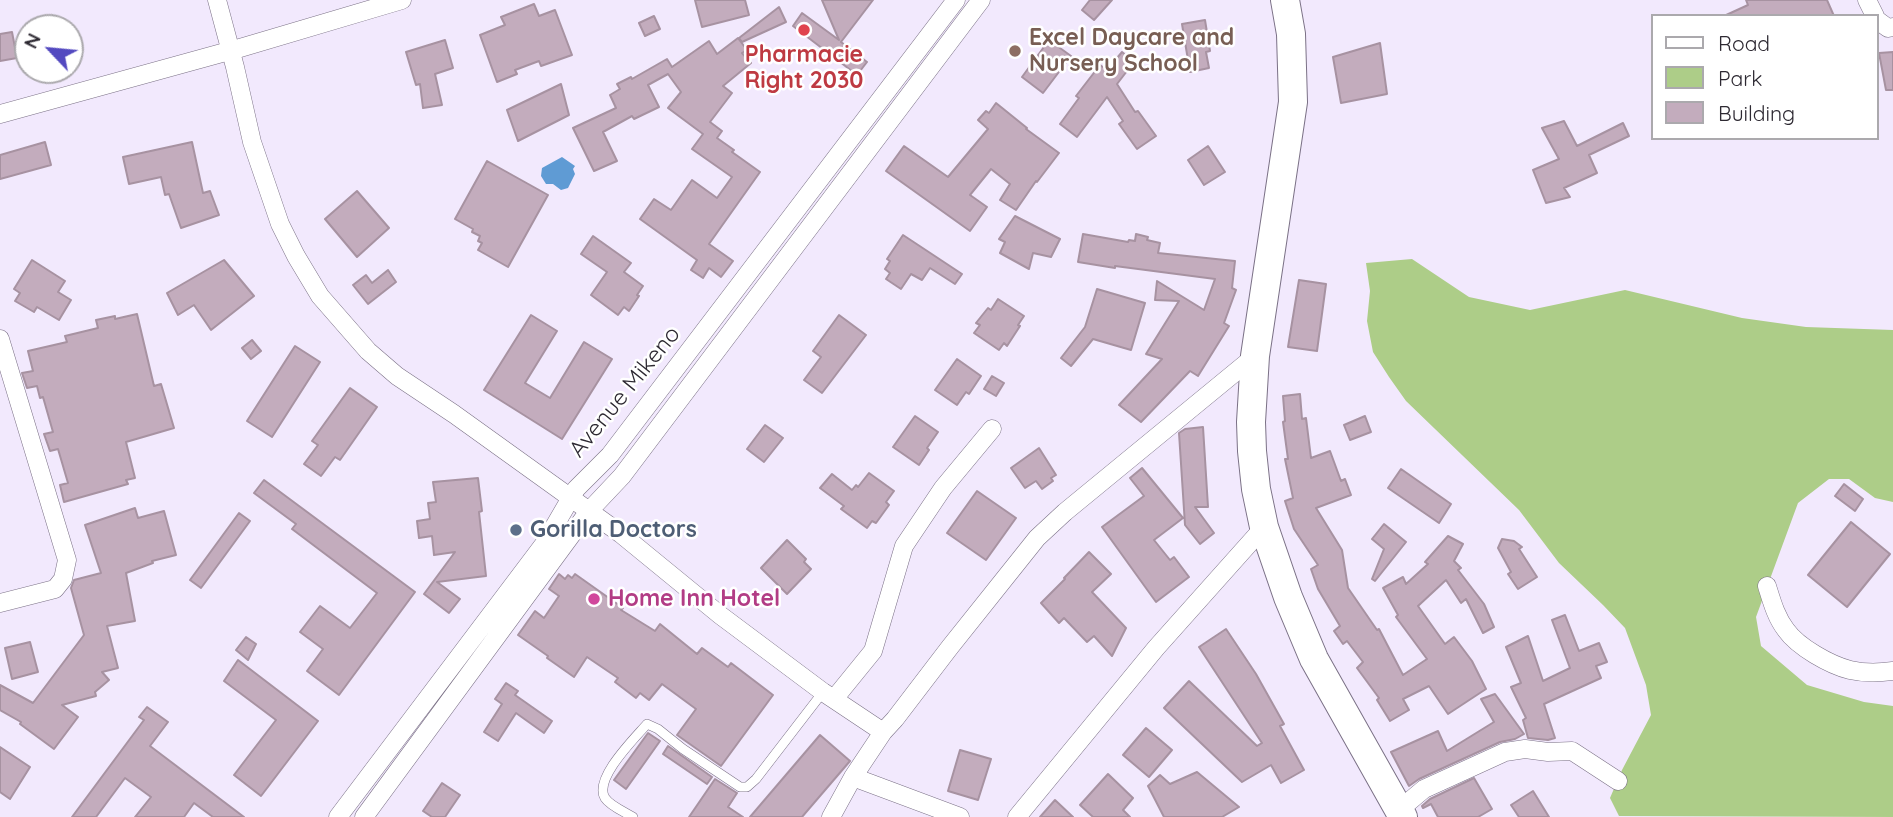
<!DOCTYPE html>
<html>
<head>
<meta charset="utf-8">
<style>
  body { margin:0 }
  #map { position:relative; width:1893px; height:817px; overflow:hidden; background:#f2e9fd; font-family:Quicksand,sans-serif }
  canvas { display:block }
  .legend { position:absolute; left:1651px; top:14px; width:228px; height:126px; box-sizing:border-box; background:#fff; border:2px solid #aba9ad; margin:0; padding:9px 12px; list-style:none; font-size:21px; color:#2d2932 }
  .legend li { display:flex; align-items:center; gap:14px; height:35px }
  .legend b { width:35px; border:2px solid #aba9ad }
  .north { position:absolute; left:14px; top:14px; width:70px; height:70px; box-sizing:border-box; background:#fff; border:2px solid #aba9ad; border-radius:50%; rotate:296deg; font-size:19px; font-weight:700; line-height:28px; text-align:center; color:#2d2932 }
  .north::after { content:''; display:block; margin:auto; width:24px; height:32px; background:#5349c0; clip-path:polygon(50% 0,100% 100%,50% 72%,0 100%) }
</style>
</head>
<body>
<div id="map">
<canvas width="1893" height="817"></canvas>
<ul class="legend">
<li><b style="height:9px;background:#fff"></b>Road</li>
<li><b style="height:19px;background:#adcd88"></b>Park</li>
<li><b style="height:19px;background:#c3acbd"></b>Building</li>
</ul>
<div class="north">N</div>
</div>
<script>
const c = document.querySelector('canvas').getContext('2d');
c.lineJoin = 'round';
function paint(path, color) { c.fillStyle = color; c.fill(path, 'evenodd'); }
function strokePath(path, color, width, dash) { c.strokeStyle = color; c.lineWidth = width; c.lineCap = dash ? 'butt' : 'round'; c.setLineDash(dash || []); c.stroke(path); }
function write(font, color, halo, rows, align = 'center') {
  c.font = font + ' Quicksand,sans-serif'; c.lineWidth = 5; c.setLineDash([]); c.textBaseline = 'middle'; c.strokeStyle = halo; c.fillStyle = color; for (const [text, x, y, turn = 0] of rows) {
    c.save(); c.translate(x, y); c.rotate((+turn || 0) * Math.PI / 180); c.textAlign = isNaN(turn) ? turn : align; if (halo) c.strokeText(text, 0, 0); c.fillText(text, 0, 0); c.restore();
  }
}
paint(new Path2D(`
  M1412 259 1469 297 1530 310 1625 290 1742 318 1806 327 1893 330V502L1875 498 1849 479H1829L1798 503 1756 617 1761 646 1807 685 1864 702 1893 706V817L1619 816 1610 798 1622 770 1651 715 1646 685 1625 628 1603 605 1559 563 1519 510 1406 401 1389 377 1373 352 1367 321 1370 291 1366 263Z`), '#adcd88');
paint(new Path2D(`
  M562 157 575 166 573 169 575 174 568 188 561 190 553 184H546L541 176 542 168Z`), '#5f9bd4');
const building = new Path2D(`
  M695 0H745L749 15 702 27Z
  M822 0H873L841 42 867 62 857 75 793 26 802 13 839 40Z
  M1090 0H1112L1094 20 1082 10Z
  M1746 0H1827L1834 16H1724L1748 5Z
  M534 4 539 16 555 10 572 55 541 66 539 61 515 70 517 74 497 82 480 35 505 25 501 17Z
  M779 7 786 22 742 42 739 38Z
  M654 16 660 29 645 36 639 23Z
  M1205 20 1210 51 1206 52 1209 68 1190 72 1182 24Z
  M12 32 17 58 0 61V34Z
  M738 38 747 50 742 53 751 63 723 86 732 93 710 122 722 131 717 138 734 150 732 152 760 172 709 244 733 261 721 277 709 268 703 278 691 270 697 260 640 219 654 199 671 210 692 180 717 198 732 177 692 149 703 134 668 108 681 92 668 74 648 85 659 107 634 119 632 116 603 132 617 161 594 171 573 128 616 108 610 95 620 89 617 84 631 77 632 79 667 59 672 67 709 41 717 54Z
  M445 40 453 68 435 74 442 105 423 108 420 84 416 85 406 52Z
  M1049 40 1071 56 1043 93 1022 77Z
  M1380 43 1387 94 1341 103 1333 57Z
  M1122 52 1134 62 1117 84 1135 112 1138 111 1156 136 1137 149 1119 124 1123 121 1107 97 1077 137 1060 124 1079 98 1076 96 1100 65 1107 70Z
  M1893 52V90H1886L1879 53Z
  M561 84 569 115 518 141 507 110Z
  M996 103 1027 128 1026 129 1059 153 1037 182 1036 181 1016 210 1000 200 1010 184 991 169 970 195 987 207 970 231 886 171 904 146 948 177 988 129 978 120 986 111 989 113Z
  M1564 121 1577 146 1623 123 1629 136 1589 155 1597 173 1564 188 1570 197 1546 203 1533 170 1559 159 1542 128Z
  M45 142 51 165 0 179V155Z
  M192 142 203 193 210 191 219 215 181 228 169 194 165 195 161 177 129 184 123 157Z
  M1208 146 1225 172 1204 185 1188 160Z
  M487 161 548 195 508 267 478 250 482 243 478 241 480 236 472 232 473 229 455 219Z
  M357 191 389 228 357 257 325 219Z
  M1015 216 1060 239 1051 257 1033 253 1029 269 1000 253 1005 242 999 239Z
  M1083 234 1128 242 1129 240 1135 241 1136 234 1148 237 1147 240 1160 243 1158 253 1235 261 1232 288 1236 290 1224 323 1229 326 1198 376 1190 371 1141 422 1119 405 1162 359 1146 354 1179 301 1155 300 1157 281 1204 310 1215 279 1115 266V268L1078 262Z
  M903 235 962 274 955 284 930 268 922 280 911 274 901 289 886 279 890 273 885 269 890 261 887 259Z
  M593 236 631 263 624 272 643 286 637 295 639 296 629 311 624 307 618 315 591 295 607 272 581 254Z
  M32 260 65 281 58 292 71 300 59 320 37 307 34 312 15 301 20 293 14 289Z
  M224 260 254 296 211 330 194 305 178 315 167 293Z
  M388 270 396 282 368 304 353 285 366 275 372 283Z
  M1299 280 1326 284 1317 351 1288 347Z
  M1097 289 1145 303 1131 350 1093 339 1071 366 1061 358 1085 327Z
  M998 299 1024 316 1018 325 1020 326 1007 346 1004 343 999 350 974 333 980 325 976 323 988 308 991 310Z
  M137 314 154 386 161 384 174 428 126 442 135 478 126 480 128 484 64 502 60 485 68 483 58 449 50 451 44 434 53 432 43 397 40 398 37 386 27 388 22 373 33 371 28 351 67 342 65 336 98 328 96 320 115 316V319Z
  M531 315 557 331 525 383 550 398 584 342 612 359 562 439 484 390Z
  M839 315 866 335 822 393 804 380 821 357 813 351Z
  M252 340 261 351 251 359 242 348Z
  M295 346 320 362 272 437 247 421Z
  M957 359 981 376 969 394 966 392 957 405 935 390Z
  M992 376 1004 383 996 396 984 389Z
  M350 388 377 407 340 460 335 457 321 476 304 464 318 445 312 441Z
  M1300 394 1302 419 1306 418 1311 458 1330 451 1341 481 1345 479 1351 495 1316 508 1342 550 1348 588 1377 630 1379 629 1403 675 1427 659 1396 617 1398 615 1383 588 1403 577 1406 584 1428 564 1425 562 1448 536 1463 544 1454 561 1461 568 1458 570 1484 604 1494 627 1483 633 1466 599 1461 603 1446 580 1418 606 1445 644 1454 637 1472 661 1486 689 1448 714 1429 686 1403 699 1409 710 1390 721 1377 700 1379 698 1357 668 1363 662 1347 641 1343 644 1334 631 1340 626 1318 589 1311 569 1318 565 1294 529 1285 501 1293 498 1285 459H1288L1283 422 1285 421 1283 396Z
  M915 416 938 432 927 448 929 450 919 465 893 447Z
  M1365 416 1371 432 1350 440 1344 425Z
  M765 425 783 438 764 462 747 449Z
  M1203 427 1208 507H1195L1214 533 1200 544 1185 525 1179 433 1185 429Z
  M1039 448 1056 475 1051 478 1053 481 1042 489 1036 481 1025 488 1011 468Z
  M1142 468 1183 518 1154 540 1170 560 1174 557 1189 577 1156 602 1102 527 1144 496 1130 478Z
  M1401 469 1451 504 1439 523 1388 488Z
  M869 473 894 491 886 502 889 505 876 523 872 521 867 528 841 509 844 506 820 488 832 474 852 490 856 485 858 487Z
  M478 478 482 511 479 512 486 576 437 582 460 599 449 613 424 594 455 552 434 555 432 536 419 538 417 521 430 519 428 503 436 502 433 482Z
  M264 480 415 592 339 695 307 671 323 649 300 632 320 606 350 628 377 593 292 529 296 524 254 493Z
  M1844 484 1863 499 1855 511 1835 496Z
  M977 491 1016 518 986 560 947 533Z
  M135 508 138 518 164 511 176 555 152 561 153 563 126 573 135 621 107 626 118 668 102 672 109 680 95 692 96 696 62 705 78 717 54 749 20 724 21 722 0 710V685L33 703 84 635 71 588 74 580 101 573 85 525Z
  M239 513 250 521 201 588 190 580Z
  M1851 522 1890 554 1847 607 1808 575Z
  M1384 524 1406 542 1375 581 1372 579 1384 549 1372 539Z
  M1502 539 1514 541 1522 547 1519 549 1537 577 1518 589 1508 574 1511 572 1498 548Z
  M787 540 806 559 804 562 811 569 787 594 761 568Z
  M1089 552 1111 574 1092 592 1126 628 1112 656 1094 636 1087 642 1064 618 1059 623 1041 603 1065 579 1064 578Z
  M559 574 565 579 568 575 572 578 575 574 623 608 621 610 655 631 660 624 697 654 702 648 728 667 731 663 773 695 721 766 677 735 696 709 662 684 649 700 640 693 636 698 615 682 618 678 587 657 574 677 547 658 548 656 518 635 535 611 544 618 559 596 549 589Z
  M1565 615 1579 651 1599 643 1607 662 1596 666 1601 678 1544 704 1555 738 1548 740 1528 738 1523 720 1526 718 1511 687 1521 683 1506 647 1528 636 1543 681 1570 668 1552 620Z
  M1226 629 1256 674 1284 724 1280 726 1304 770 1281 783 1271 765 1242 782 1164 708 1189 681 1257 746 1262 743 1199 647Z
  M246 637 256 644 248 660 236 650Z
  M30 642 38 672 12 679 5 648Z
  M238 660 318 721 261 796 234 775 276 720 224 681Z
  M506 683 518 691 515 695 552 721 544 733 516 713 498 741 484 732 502 704 495 699Z
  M1495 694 1524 734 1515 739 1500 742 1419 779 1409 786 1391 752 1438 731 1447 751 1494 722 1481 699Z
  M147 707 168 722 150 746 244 817H213L194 803 184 817H135L151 797 125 778 96 817H72L144 720 139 717Z
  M1146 728 1172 750 1149 777 1123 755Z
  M648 733 660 741 626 789 614 780Z
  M820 735 850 761 802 817H750Z
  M668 746 712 777 707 784 663 754Z
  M0 747 30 767 10 799 0 792Z
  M960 750 991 759 978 800 948 791Z
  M1197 772 1239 807 1222 817H1164L1148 786 1160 775 1170 784Z
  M1108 774 1133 798 1123 810 1130 817H1093L1080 805Z
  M1474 778 1492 809 1478 817H1438L1431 804 1423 808 1422 806 1430 799Z
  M715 779 737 793 728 807 743 817H689Z
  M442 783 460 795 445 817H432L423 811Z
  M1533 791 1549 817H1519L1511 805Z
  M1055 800 1073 817H1040Z`);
paint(building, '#c3acbd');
strokePath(building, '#a792a1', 2);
const service = new Path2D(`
  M633 817C625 812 610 806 605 798 593 779 635 738 647 724L658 729 683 749 740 787H747L756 779 823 692`);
const minor = new Path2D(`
  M217 0 235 67 252 142 280 224 296 256 320 296 368 351 397 376 454 414 621 534 720 615 823 692 883 732
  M1867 0 1875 16
  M1877 20 1888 28 1893 27
  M0 114 240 48 402 0
  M0 339 67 560 63 579 55 589 0 603
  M1767 586C1772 602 1776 617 1786 630 1798 647 1830 665 1850 670 1863 673 1879 673 1893 671
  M834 699 873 651 904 546 943 488 992 429
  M853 777 960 817
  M1399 810 1424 789 1505 752 1525 749 1548 752 1572 751 1618 781
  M338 817 544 544 576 489 610 455 956 0
  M364 817 589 511 622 476 981 0
  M831 817 853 777 883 732 895 719 950 647 1037 538 1065 512 1255 356
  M1017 817 1156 648 1264 527`);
const primary = new Path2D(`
  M1285 0 1291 34 1293 102 1255 356 1251 422 1252 451 1256 489 1264 527 1288 597 1314 659 1403 817`);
strokePath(service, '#7b7186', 10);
strokePath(minor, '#7b7186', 19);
strokePath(primary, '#7b7186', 30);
strokePath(service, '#fff', 9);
strokePath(minor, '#fff', 18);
strokePath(primary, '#fff', 28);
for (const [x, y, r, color] of [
  [804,30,7,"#e0444e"],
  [1015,51,7,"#8d6e63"],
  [516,530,7,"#5c6f8a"],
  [594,599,7,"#d1479c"]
]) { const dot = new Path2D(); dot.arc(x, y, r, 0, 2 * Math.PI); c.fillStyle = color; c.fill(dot); strokePath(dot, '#fff', 2.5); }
write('bold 23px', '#785e54', '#fff', [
  ["Excel Daycare and",1029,38],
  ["Nursery School",1029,64]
], 'left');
write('bold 23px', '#be3a42', '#fff', [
  ["Pharmacie",804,55],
  ["Right 2030",804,81]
]);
write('23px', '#2d2932', '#fff', [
  ["Avenue Mikeno",625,392,-51]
]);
write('bold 23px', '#4e5e75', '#fff', [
  ["Gorilla Doctors",530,530]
], 'left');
write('bold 23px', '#b23c85', '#fff', [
  ["Home Inn Hotel",608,599]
], 'left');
</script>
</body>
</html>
